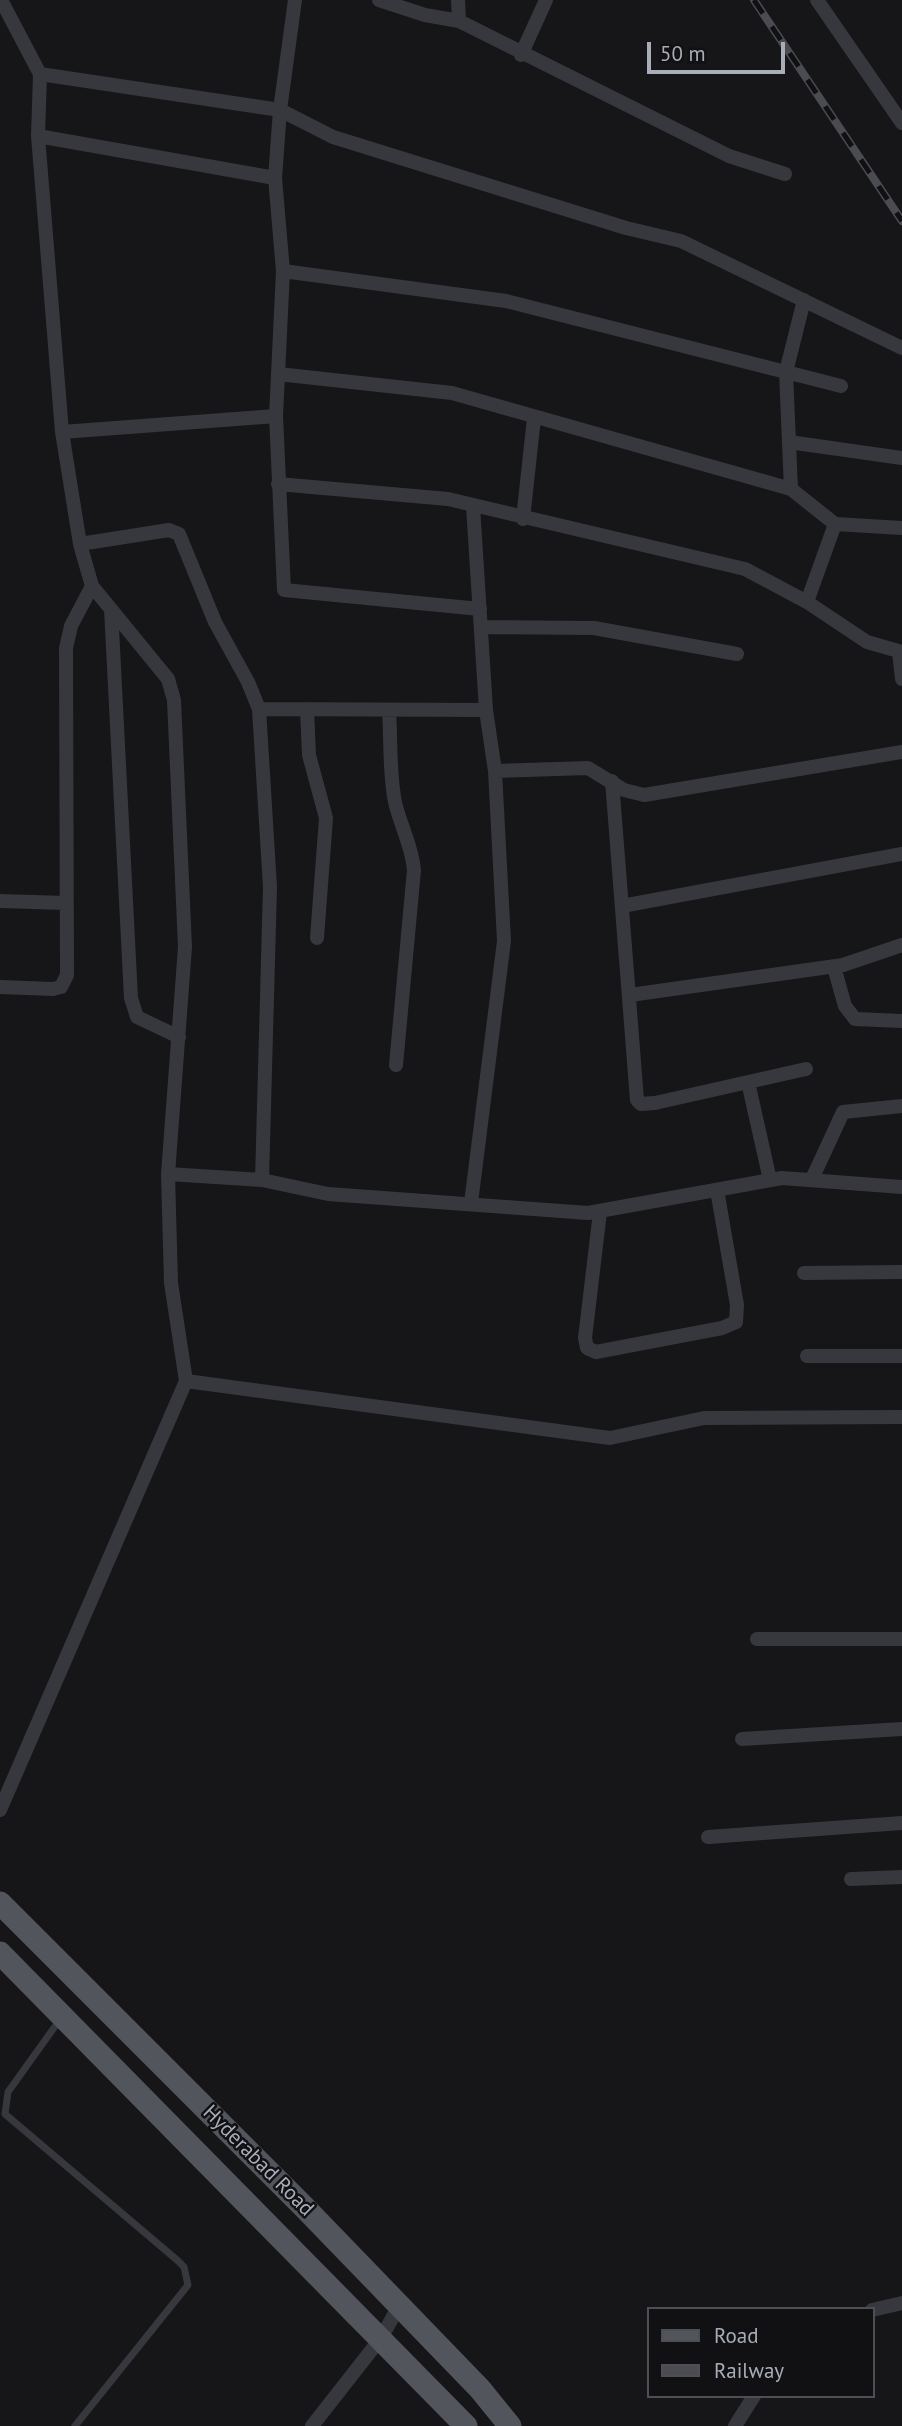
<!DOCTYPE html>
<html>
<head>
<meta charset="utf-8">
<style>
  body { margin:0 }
  #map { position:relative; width:902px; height:2426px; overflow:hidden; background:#161618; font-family:"PT Sans",sans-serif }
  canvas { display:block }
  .legend { position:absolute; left:647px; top:2307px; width:228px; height:91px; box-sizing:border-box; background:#111113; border:2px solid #4d4f55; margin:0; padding:9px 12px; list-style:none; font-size:21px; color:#a8adb8 }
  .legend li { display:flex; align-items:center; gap:14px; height:35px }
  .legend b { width:35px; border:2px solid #4d4f55 }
  .scale { position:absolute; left:647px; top:42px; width:138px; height:32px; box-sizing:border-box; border:4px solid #a8adb8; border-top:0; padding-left:9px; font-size:21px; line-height:24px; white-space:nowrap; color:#a8adb8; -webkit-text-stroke:5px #111113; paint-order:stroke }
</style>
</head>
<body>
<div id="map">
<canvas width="902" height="2426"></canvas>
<ul class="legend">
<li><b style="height:9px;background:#53555c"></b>Road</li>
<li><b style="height:9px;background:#4a4c52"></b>Railway</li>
</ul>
<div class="scale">50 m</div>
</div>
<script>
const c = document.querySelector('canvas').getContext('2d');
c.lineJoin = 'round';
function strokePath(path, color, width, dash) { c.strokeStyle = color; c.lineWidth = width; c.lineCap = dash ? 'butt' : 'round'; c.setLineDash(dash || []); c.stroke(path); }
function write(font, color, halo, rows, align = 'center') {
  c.font = font + ' "PT Sans",sans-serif'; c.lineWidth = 5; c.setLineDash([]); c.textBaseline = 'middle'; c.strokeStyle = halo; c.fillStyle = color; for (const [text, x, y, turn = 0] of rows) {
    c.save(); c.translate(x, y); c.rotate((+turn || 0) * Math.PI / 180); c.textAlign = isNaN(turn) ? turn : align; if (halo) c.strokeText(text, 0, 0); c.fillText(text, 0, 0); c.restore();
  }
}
strokePath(new Path2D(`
  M61 2018 8 2092 5 2114 177 2260 184 2267 188 2285 75 2426`), '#37383d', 7);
strokePath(new Path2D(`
  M379 0 425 15 459 21 729 156 785 174
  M458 0 459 21
  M817 0 902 123
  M521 55 546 0
  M40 74 280 110 333 137 626 228 681 241 902 348
  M38 136 275 178 283 271 276 416 284 590 480 609
  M275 178 280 110 295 0
  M283 271 506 301 841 386
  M278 374 452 393 791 489 835 524 902 528
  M62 432 276 416
  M789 442 902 458
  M278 484 448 499 745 569 807 602 867 642 902 652
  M791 489 786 372 804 300
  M523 519 534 418
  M80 544 169 530 179 534 215 622 248 682 259 709 270 887 262 1180
  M807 602 835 524
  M111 609 131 998 137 1017 179 1037
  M481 627 594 628 737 654
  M899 652 902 679
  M259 709 486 710
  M307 709 309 755 326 818 317 938
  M389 710C391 740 389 772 395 802 400 825 412 845 414 870L396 1065
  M495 771 588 768 624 790 644 795 902 752
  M612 781 637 1100 641 1104 655 1103 806 1069
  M0 901 66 903
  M622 906 902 854
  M834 967 845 1006 855 1019 902 1021
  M0 987 53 989 61 987 67 975 66 648 71 626 92 586
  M630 995 843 965 902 945
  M748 1082 770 1180
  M168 1174 262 1180 328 1194 588 1213 782 1178 902 1187
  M812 1179 843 1112 902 1106
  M471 1203 504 941 495 771 486 710 473 506
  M600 1212 585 1338 587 1348 596 1352 722 1328 736 1322 737 1305 717 1190
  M804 1273 902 1272
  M807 1356H902
  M186 1381 610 1438 704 1418 902 1417
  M757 1639H902
  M742 1739 902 1729
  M0 1810 186 1381 171 1283 168 1174 185 947 174 700 168 679 92 586 80 544 62 432 38 136 40 74 1 0
  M708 1837 902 1823
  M851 1879 902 1877
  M872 2310 902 2303
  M312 2426 381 2338 399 2306
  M735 2426 754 2396`), '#37383d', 14);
strokePath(new Path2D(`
  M0 1903 304 2207 480 2389 510 2426
  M0 1953 466 2426`), '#53555c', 23);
const rail = new Path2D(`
  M754 0 902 221`);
strokePath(rail, '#4a4c52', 8);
strokePath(rail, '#111113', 5, [16]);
write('21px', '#a8adb8', '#111113', [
  ["Hyderabad Road",258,2161,45]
]);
</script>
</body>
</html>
